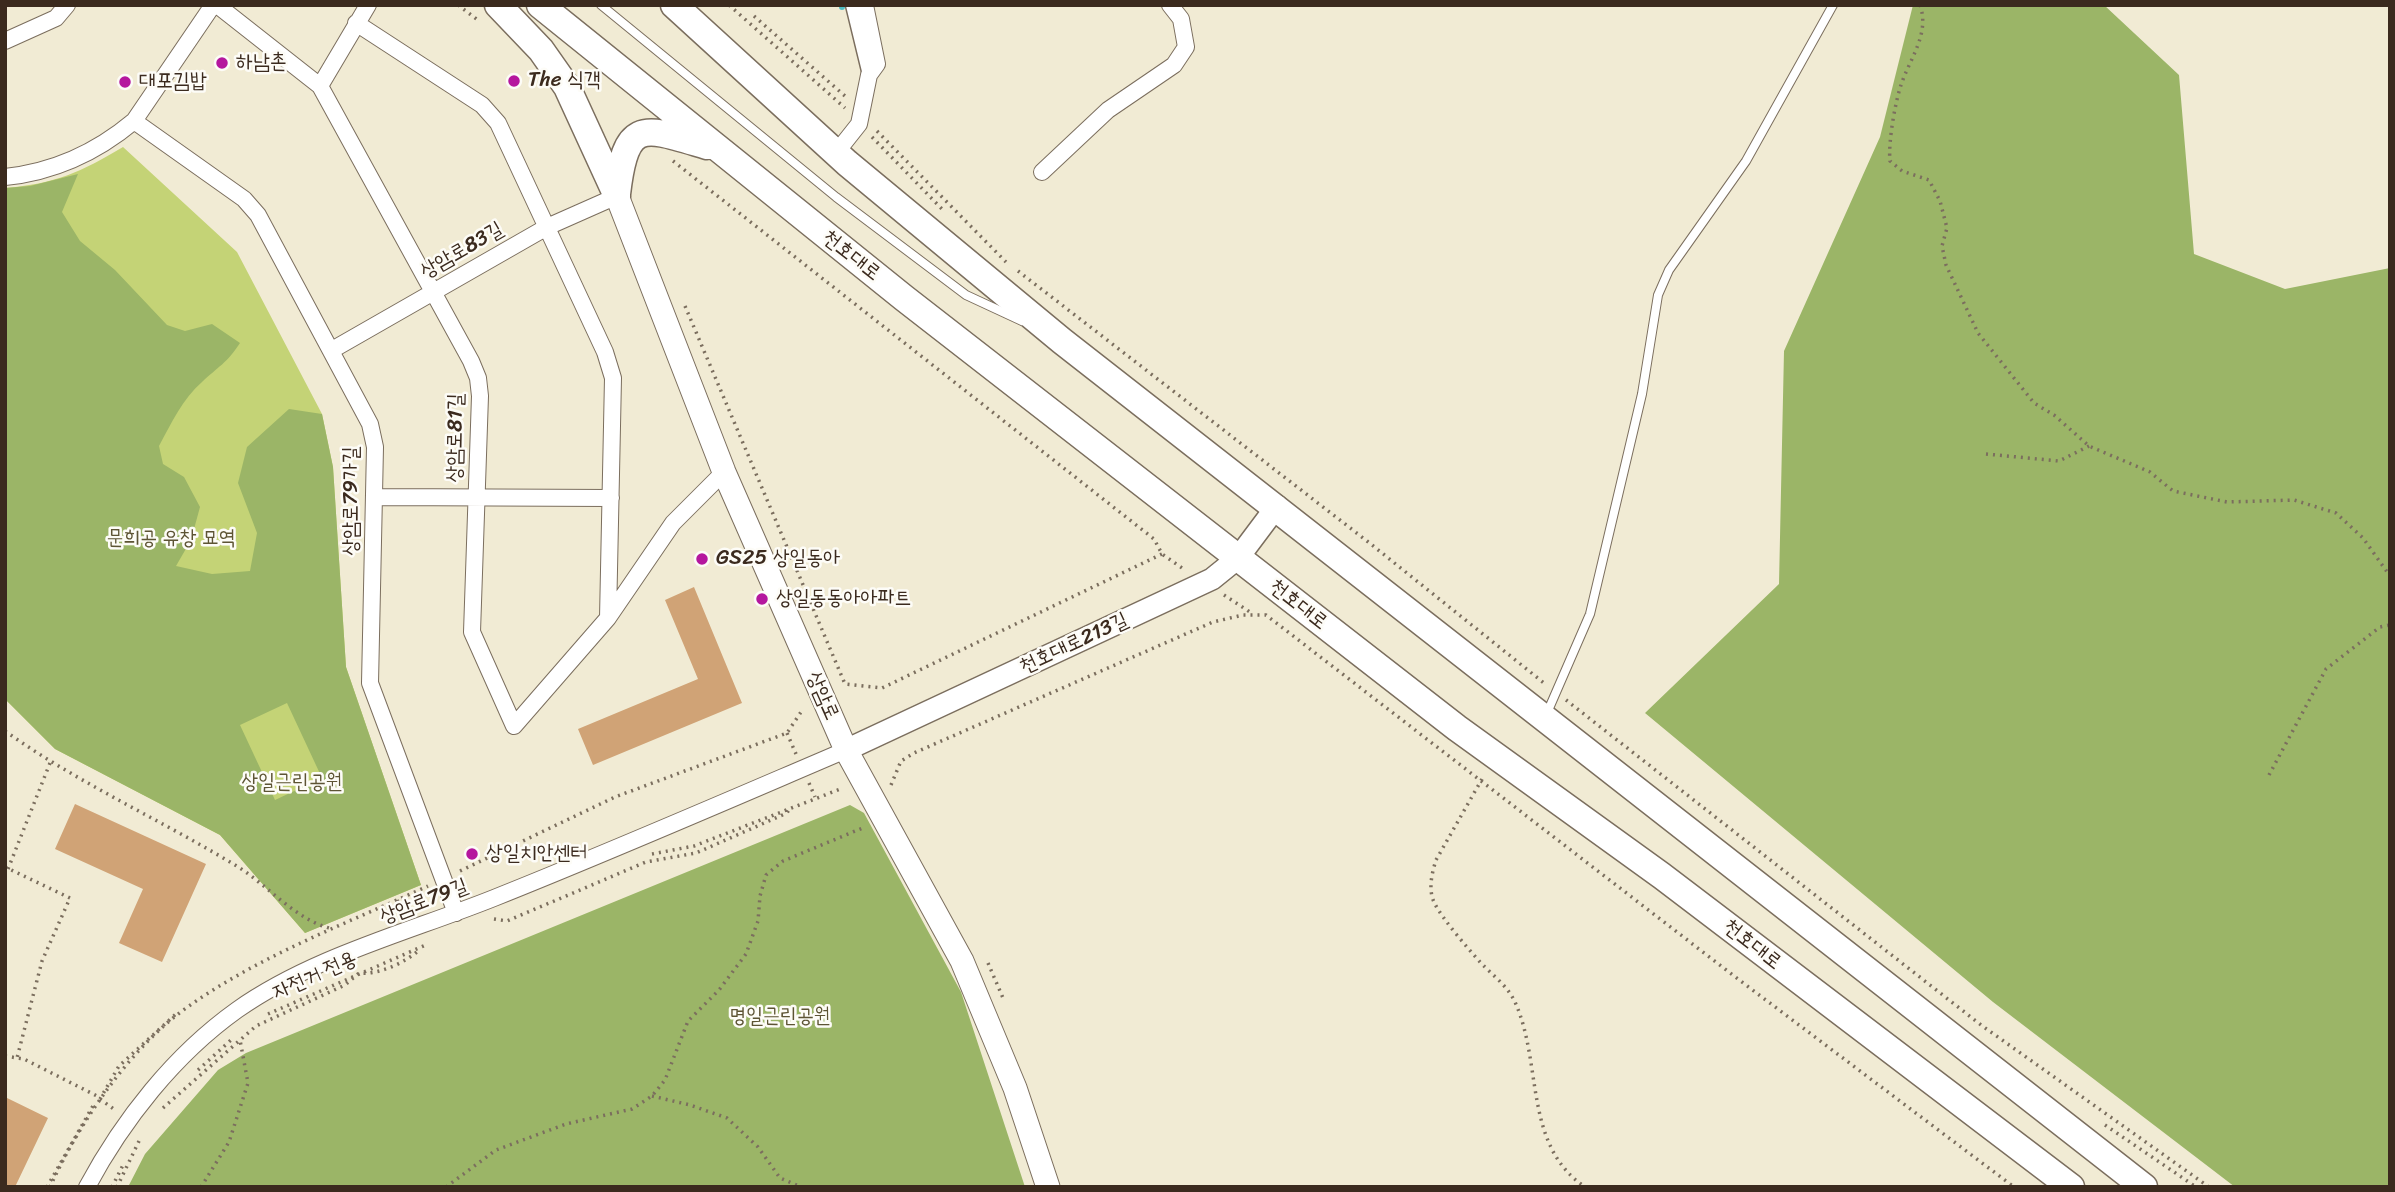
<!DOCTYPE html>
<html>
<head>
<meta charset="utf-8">
<style>
  body { margin:0 }
  #map { position:relative; width:2395px; height:1192px; overflow:hidden; background:#f1ebd4; font-family:Sriracha,sans-serif }
  canvas { display:block }
  .frame { position:absolute; inset:0; border:7px solid #3b2a1e; pointer-events:none }
</style>
</head>
<body>
<div id="map">
<canvas width="2395" height="1192"></canvas>
<div class="frame"></div>
</div>
<script>
const c = document.querySelector('canvas').getContext('2d');
c.lineJoin = 'round';
function paint(path, color) { c.fillStyle = color; c.fill(path, 'evenodd'); }
function strokePath(path, color, width, dash) { c.strokeStyle = color; c.lineWidth = width; c.lineCap = dash ? 'butt' : 'round'; c.setLineDash(dash || []); c.stroke(path); }
function write(font, color, halo, rows, align = 'center') {
  c.font = font + ' Sriracha,"Poor Story",sans-serif'; c.lineWidth = 5; c.setLineDash([]); c.textBaseline = 'middle'; c.strokeStyle = halo; c.fillStyle = color; for (const [text, x, y, turn = 0] of rows) {
    c.save(); c.translate(x, y); c.rotate((+turn || 0) * Math.PI / 180); c.textAlign = isNaN(turn) ? turn : align; if (halo) c.strokeText(text, 0, 0); c.fillText(text, 0, 0); c.restore();
  }
}
paint(new Path2D(`
  M123 147 237 252 322 414 333 467 346 667 421 885 305 933 220 835 55 749 5 699V188C55 184 81 172 123 147Z`), '#c4d376');
paint(new Path2D(`
  M1913 5H2104L2179 75 2194 254 2285 289 2390 268V1187H2235L1993 1002 1645 713 1779 584 1784 351 1880 137Z
  M78 174 62 212 80 241 115 270 167 325 185 331 212 324 240 343C227 363 218 367 202 382 183 398 171 424 159 446L163 464 184 477 200 507 191 540 176 566 212 574 250 571 257 533 238 483 247 447 289 409 322 414 333 467 346 667 421 885 305 933 220 835 55 749 5 699V188L30 186ZM287 703 322 778 275 800 240 725Z
  M850 805 864 813 961 992 1025 1187H128L145 1154 218 1070 246 1053Z`), '#9bb567');
strokePath(new Path2D(`
  M842 5V7`), '#51bfc5', 6);
paint(new Path2D(`
  M694 587 742 703 593 765 578 729 698 679 665 600Z
  M75 804 206 864 162 962 119 943 143 889 55 849Z
  M5 1097 48 1118 15 1187H5Z`), '#d0a376');
const service = new Path2D(`
  M601 5 836 197 966 295 1022 321
  M1547 713 1590 614 1642 394 1658 295 1669 270 1746 161 1833 5`);
const pedestrian = new Path2D(`
  M852 5 869 75`);
const minor = new Path2D(`
  M217 5 320 86 471 361 478 378 480 396 472 632 514 726 608 618 673 523 724 472
  M356 23 482 105 498 123 605 352 613 378 608 618
  M5 41 56 18 67 5
  M320 86 368 5
  M134 121 244 199 258 215 370 424 375 447 370 683 456 913
  M836 153 859 124 869 75 877 64 865 5
  M1042 172 1108 110 1174 65 1186 47 1181 19 1170 5
  M5 177C54 172 97 152 134 121L213 5
  M332 350 547 227 617 196
  M374 497 611 498
  M87 1187C123 1120 174 1055 237 1010 312 957 409 932 494 898 612 851 729 800 846 750`);
const tertiary = new Path2D(`
  M846 750 1212 579 1238 558 1277 506`);
const secondary = new Path2D(`
  M617 196 724 472 846 750 962 961 1015 1088 1048 1187`);
const primary = new Path2D(`
  M498 5 541 50 567 87 617 196
  M540 5 904 298 1457 728 1662 876 2071 1187
  M674 5 847 163 1062 341 2144 1187
  M617 194C626 117 643 127 707 146`);
strokePath(service, '#7b6e5e', 10);
strokePath(pedestrian, '#7b6e5e', 15);
strokePath(minor, '#7b6e5e', 18);
strokePath(tertiary, '#7b6e5e', 24);
strokePath(secondary, '#7b6e5e', 25);
strokePath(primary, '#7b6e5e', 29);
strokePath(new Path2D(`
  M458 5 479 21
  M729 5 845 108
  M1920 5C1930 34 1910 58 1901 85 1895 103 1888 143 1890 161L1902 171 1929 180 1940 201 1947 228 1942 246 1946 265 1978 333 2034 403 2054 415 2089 446 2150 472 2173 491 2227 502 2294 500 2336 513 2363 538 2390 576
  M754 16 845 96
  M877 131 1006 262
  M872 137 942 209
  M673 161 1154 539 1162 554 1185 570
  M1018 271 1367 541 1544 683
  M685 306 845 684 882 688 1162 554
  M1986 454 2059 461 2089 446
  M1224 595 1253 614
  M1566 700 1981 1025 2209 1187
  M5 731C78 783 159 819 235 865 267 884 296 921 333 929
  M787 733 796 754
  M2269 775 2326 669 2380 627 2390 625
  M1482 779 1436 860C1432 873 1428 889 1434 902 1442 919 1467 947 1480 962 1492 975 1507 985 1515 1002 1543 1064 1523 1145 1585 1187
  M809 783 815 797
  M891 785 901 761 914 753 1213 622 1243 615H1266L1734 976 2014 1187
  M652 854 694 846 843 788
  M5 867 70 898 42 961 17 1058
  M8 869 50 763
  M460 871 615 797 787 733 803 709
  M397 900 404 914
  M494 919 507 921 646 862 696 853 787 813 790 808
  M988 963 1003 998
  M268 1014 428 944
  M5 1056 24 1059 99 1097
  M198 1070 231 1040
  M652 1096 690 1105 727 1118 758 1147 780 1178 801 1187
  M100 1099 119 1066 177 1013
  M100 1099 115 1110
  M163 1108 256 1026 345 985 359 973C378 975 405 963 419 950
  M2105 1125 2196 1187
  M47 1187 94 1104
  M50 1187C79 1123 131 1046 189 1006 261 955 348 923 428 886
  M112 1187 124 1163
  M117 1187 140 1139
  M201 1187 229 1142 248 1083 240 1040
  M446 1187 496 1150 566 1124 632 1109 652 1096 665 1080 688 1021 719 990 746 954 758 921 760 896 766 875 783 861 865 827`), '#7b6e5e', 3.5, [2, 5]);
strokePath(service, '#fff', 8);
strokePath(pedestrian, '#fff', 12);
strokePath(minor, '#fff', 16);
strokePath(tertiary, '#fff', 21);
strokePath(secondary, '#fff', 23);
strokePath(primary, '#fff', 26);
for (const [x, y, r, color] of [
  [222,63,7,"#b5179e"],
  [514,81,7,"#b5179e"],
  [125,82,7,"#b5179e"],
  [702,559,7,"#b5179e"],
  [762,599,7,"#b5179e"],
  [472,854,7,"#b5179e"]
]) { const dot = new Path2D(); dot.arc(x, y, r, 0, 2 * Math.PI); c.fillStyle = color; c.fill(dot); strokePath(dot, '#fdfcf7', 2.5); }
write('21px', '#3b2a1e', '#fdfcf7', [
  ["하남촌",236,63],
  ["The 식객",528,81],
  ["대포김밥",139,82],
  ["GS25 상일동아",716,559],
  ["상일동동아아파트",776,599],
  ["상일치안센터",486,854]
], 'left');
write('21px', '#3b2a1e', '#fdfcf7', [
  ["상암로83길",462,251,-30],
  ["천호대로",851,256,38],
  ["상암로81길",456,438,-89],
  ["상암로79가길",352,501,-90],
  ["천호대로",1298,605,38],
  ["천호대로213길",1074,644,-25],
  ["상암로",822,696,66],
  ["상암로79길",424,902,-21],
  ["천호대로",1752,945,38],
  ["자전거 전용",315,976,-24]
]);
write('21px', '#5d5434', '#fdfcf7', [
  ["문희공 유창 묘역",171,539],
  ["상일근린공원",292,783],
  ["명일근린공원",780,1017]
]);
</script>
</body>
</html>
